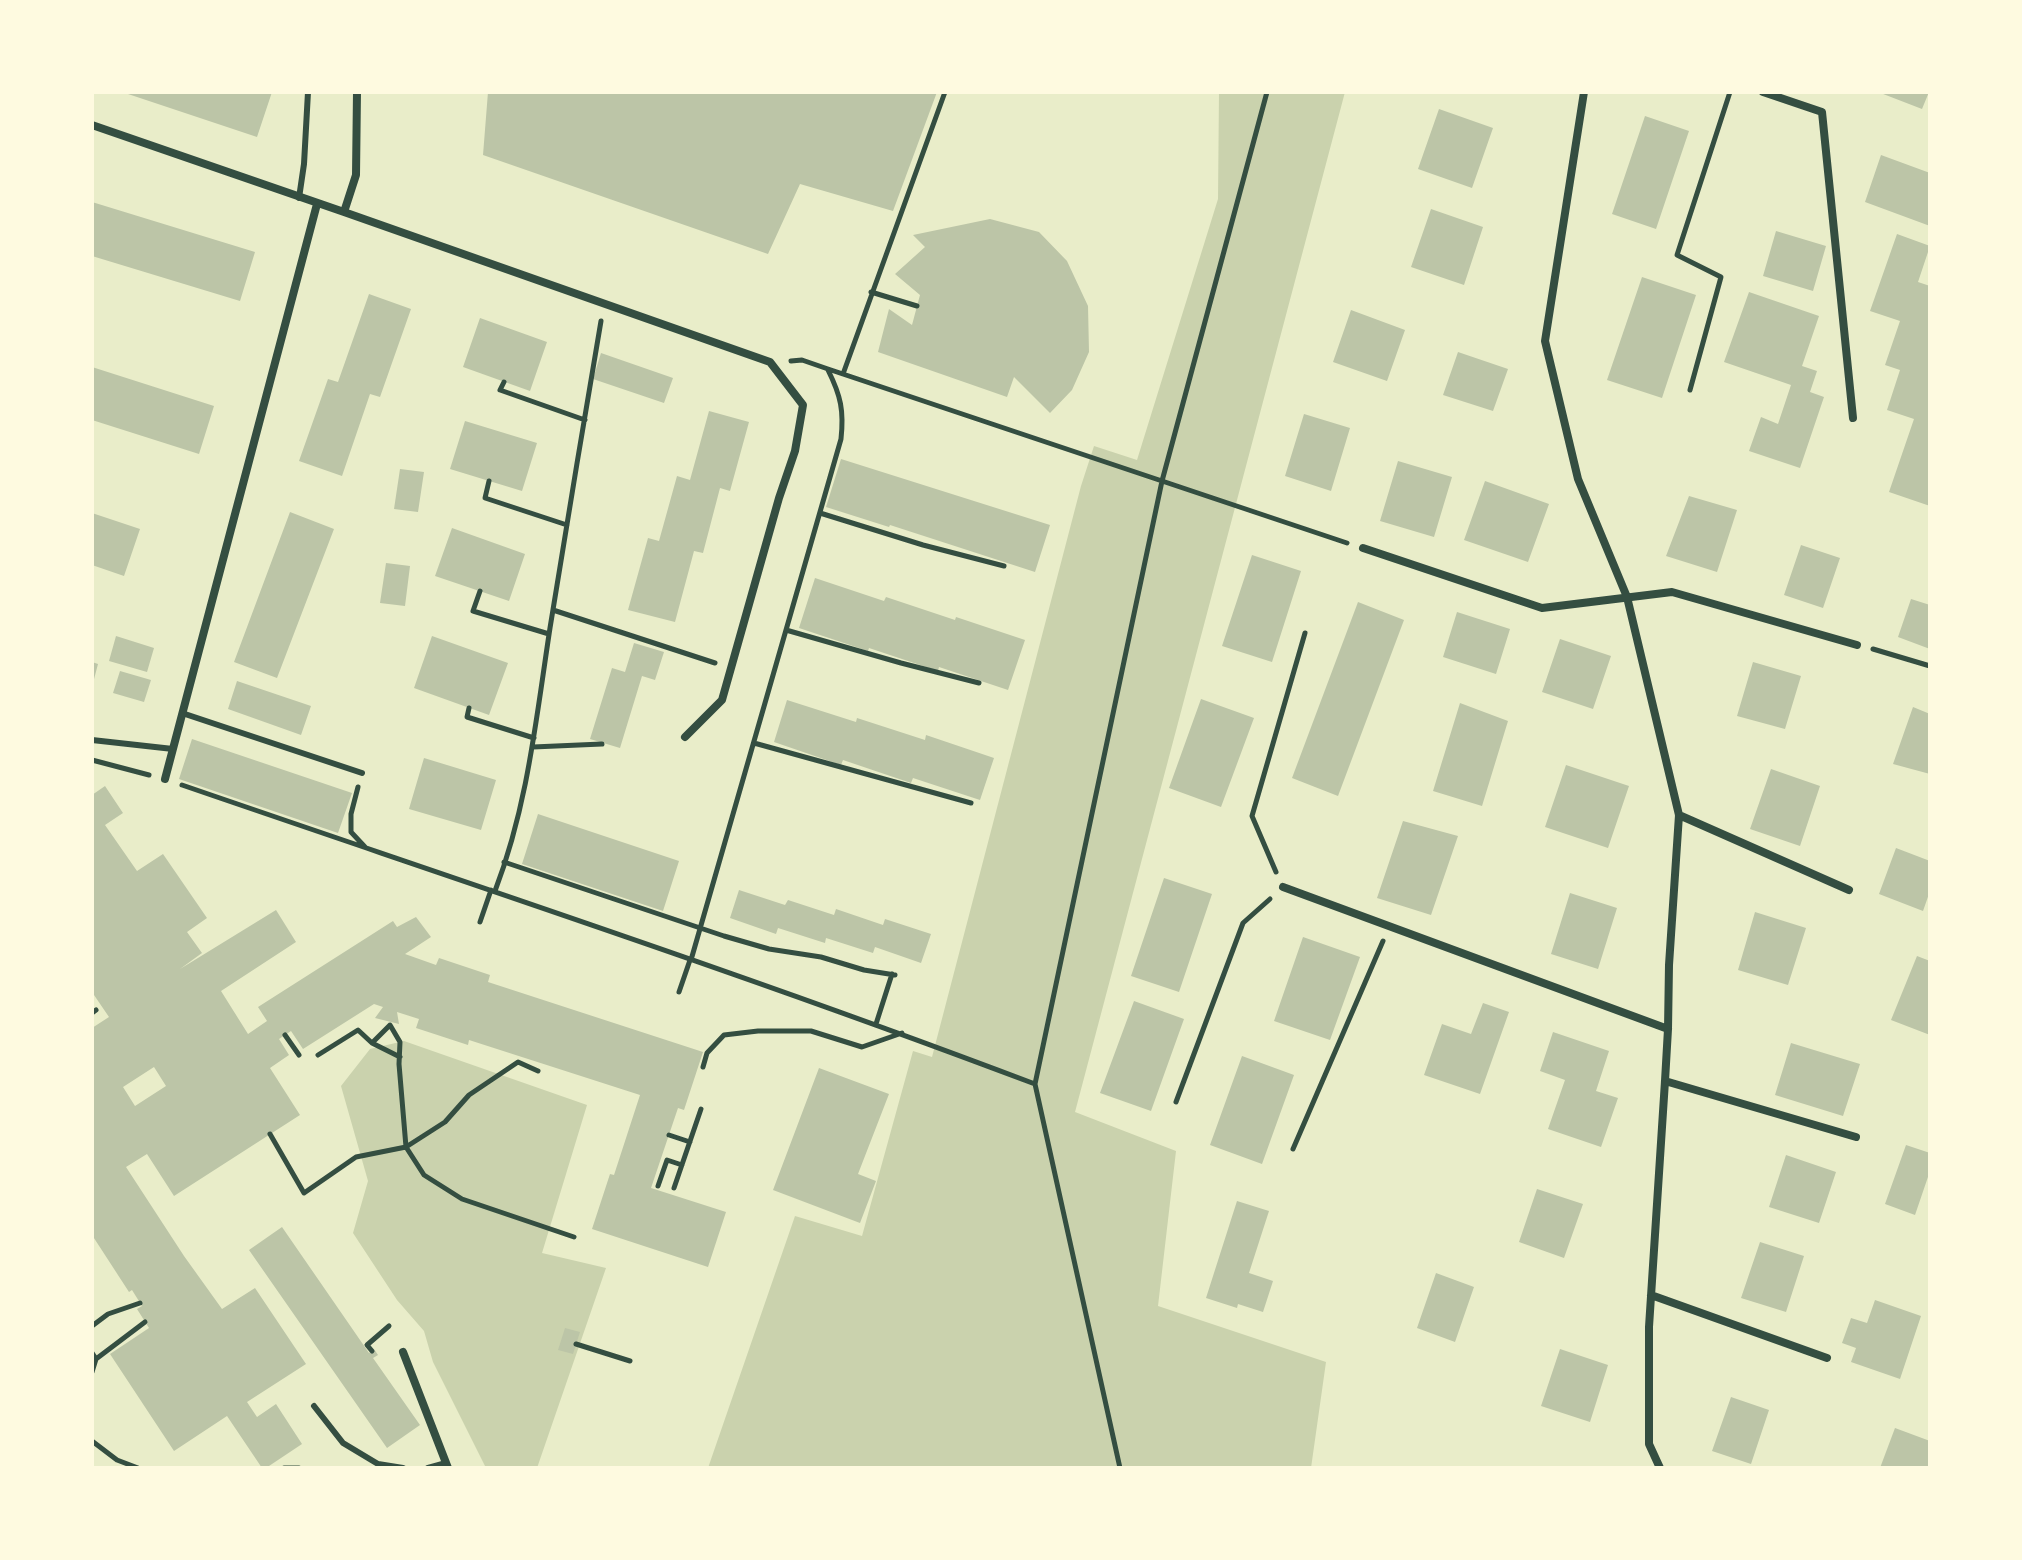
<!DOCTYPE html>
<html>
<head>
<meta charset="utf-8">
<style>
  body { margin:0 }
  #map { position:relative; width:2022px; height:1560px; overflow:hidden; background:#e9edc9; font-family:"Asap Condensed",sans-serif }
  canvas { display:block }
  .frame { position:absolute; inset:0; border:94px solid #fefae0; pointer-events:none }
</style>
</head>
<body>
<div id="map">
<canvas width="2022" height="1560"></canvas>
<div class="frame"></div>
</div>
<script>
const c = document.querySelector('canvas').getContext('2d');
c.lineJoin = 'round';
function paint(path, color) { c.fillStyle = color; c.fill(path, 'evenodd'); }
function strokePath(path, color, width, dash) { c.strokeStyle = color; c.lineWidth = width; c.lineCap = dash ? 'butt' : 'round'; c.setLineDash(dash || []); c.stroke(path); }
paint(new Path2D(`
  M1219 92H1345L1075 1112 1176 1151 1158 1306 1326 1362 1311 1468H708L795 1216 862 1236 913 1051 932 1057 1081 486 1094 446 1137 460 1218 199Z
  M404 1041 587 1105 542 1253 606 1268 537 1468H486L433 1362 424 1331 397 1300 353 1233 368 1181 341 1086 370 1049Z`), '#cad2ad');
paint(new Path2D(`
  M122 92H272L257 137Z
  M488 92H937L893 211 800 184 768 254 483 155Z
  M1878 92H1929L1922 109Z
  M1439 109 1493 128 1472 188 1418 169Z
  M1645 116 1689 131 1656 229 1612 214Z
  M1881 155 1930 173V226L1865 202Z
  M92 202 255 252 240 301 92 256Z
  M1431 209 1483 227 1464 285 1411 267Z
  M990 219 1039 232 1067 261 1088 306 1089 352 1072 390 1050 413 1014 377 1007 397 878 352 889 309 912 325 920 295 895 274 925 247 913 235Z
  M1776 231 1826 246 1813 291 1763 276Z
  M1897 234 1930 246 1918 282 1930 286V506L1889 492 1914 419 1887 410 1900 370 1885 365 1900 321 1870 311Z
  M1642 277 1696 295 1662 398 1607 380Z
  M1749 292 1819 316 1802 366 1817 371 1810 392 1824 397 1800 468 1749 451 1761 417 1778 424 1791 385 1724 362Z
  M369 294 411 309 380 397 370 394 342 476 299 461 328 379 338 382Z
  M1351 310 1405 330 1387 381 1333 362Z
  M480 318 547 342 530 391 463 367Z
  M1458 352 1508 369 1493 411 1443 395Z
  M601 353 673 378 664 403 593 379Z
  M92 367 214 406 199 454 92 420Z
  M709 411 749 422 730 491 720 488 703 553 694 551 675 622 628 610 648 538 659 541 677 476 690 480Z
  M1304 414 1350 428 1331 491 1285 476Z
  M465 421 537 443 522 491 450 469Z
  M841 459 1050 525 1035 572 890 525 889 527 826 507Z
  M1398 461 1452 477 1434 537 1380 521Z
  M400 469 424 472 418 512 394 509Z
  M1485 481 1549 504 1528 562 1464 540Z
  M1689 496 1737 510 1717 572 1666 556Z
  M290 512 334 529 277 678 234 662Z
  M92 513 140 529 124 576 92 565Z
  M452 528 525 554 509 601 435 576Z
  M1801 545 1840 558 1823 608 1784 595Z
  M1252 555 1301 571 1272 662 1222 646Z
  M386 563 410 566 405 606 380 603Z
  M815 578 884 601 886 597 955 620 956 617 1025 640 1008 690 939 667 938 671 869 648 868 651 799 628Z
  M1911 599 1930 605V649L1898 637Z
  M1358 602 1404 620 1338 796 1292 778Z
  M1457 612 1510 629 1496 674 1443 657Z
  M116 636 154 648 147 672 109 661Z
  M432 636 508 663 489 715 414 688Z
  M1560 639 1611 656 1593 709 1542 692Z
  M634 643 664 652 655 680 642 676 620 748 590 739 612 668 625 672Z
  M92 662 98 664 93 683 92 682Z
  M1753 662 1801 676 1785 729 1737 716Z
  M120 671 151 680 144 702 113 693Z
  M237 681 311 706 301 735 228 709Z
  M1201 699 1254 718 1221 807 1169 788Z
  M787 700 856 722 857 718 925 740 926 735 994 758 980 800 913 778 911 783 843 760 841 765 774 742Z
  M1460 703 1508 721 1482 806 1433 791Z
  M1913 707 1930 714V774L1893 764Z
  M192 739 352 793 338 833 179 779Z
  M424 758 496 780 481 830 409 809Z
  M1566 765 1629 786 1608 848 1545 827Z
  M1771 769 1820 786 1800 846 1750 829Z
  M105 786 123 813 105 825 137 871 163 854 207 918 187 932 202 953 180 969 276 910 296 942 221 991 248 1034 267 1021 258 1007 393 921 397 927 416 917 431 937 405 954 436 965 439 958 490 975 488 982 703 1052 684 1110 678 1108 651 1188 726 1212 708 1267 592 1229 610 1174 614 1175 640 1095 469 1040 468 1045 416 1028 419 1019 397 1012 399 1024 375 1018 383 1007 374 1004 303 1049 291 1031 279 1039 289 1055 270 1068 300 1115 174 1196 147 1154 126 1167 184 1256 222 1309 255 1288 306 1364 247 1402 257 1417 276 1404 302 1444 266 1468H262L227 1416 174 1451 110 1354 149 1328 137 1309 142 1306 132 1290 129 1292 92 1235V1028L109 1017 94 995 92 997V795ZM154 1067 166 1086 135 1106 123 1087Z
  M538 814 679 861 663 911 522 864Z
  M1403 821 1458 836 1431 915 1377 898Z
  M1896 848 1930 861V891L1923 911 1879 894Z
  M1164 878 1212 894 1179 992 1131 976Z
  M739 890 785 905 788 900 834 915 836 909 883 925 885 919 931 934 921 963 875 947 873 953 826 938 825 943 778 928 776 934 730 918Z
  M1570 893 1617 908 1598 969 1551 954Z
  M1755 912 1806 928 1788 985 1738 970Z
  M1303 937 1360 957 1330 1040 1274 1021Z
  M1917 956 1930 961V1035L1891 1020Z
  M1134 1001 1184 1019 1151 1111 1100 1093Z
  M1483 1003 1509 1012 1480 1094 1424 1075 1442 1024 1471 1034Z
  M1553 1032 1609 1051 1596 1091 1618 1098 1601 1147 1548 1129 1565 1080 1540 1071Z
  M1791 1043 1860 1064 1843 1116 1775 1095Z
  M1242 1056 1294 1075 1262 1164 1210 1145Z
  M819 1068 889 1094 858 1174 876 1181 860 1223 773 1190Z
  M1906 1145 1930 1153V1171L1915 1215 1885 1204Z
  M1786 1155 1836 1172 1819 1223 1769 1207Z
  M1537 1189 1583 1204 1564 1258 1519 1242Z
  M1237 1201 1269 1211 1249 1273 1273 1281 1263 1312 1238 1304 1237 1308 1206 1298Z
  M282 1227 369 1353 374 1349 378 1355 373 1358 420 1425 387 1448 249 1250Z
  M1760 1242 1804 1256 1786 1312 1741 1298Z
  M1436 1273 1474 1287 1455 1342 1417 1328Z
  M1875 1300 1921 1316 1900 1379 1851 1362 1856 1348 1842 1343 1851 1318 1867 1323Z
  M565 1328 580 1332 573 1354 558 1350Z
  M1560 1349 1608 1365 1590 1422 1541 1406Z
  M1731 1397 1769 1410 1751 1464 1712 1451Z
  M1895 1428 1930 1441V1468H1880Z`), '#bcc5a7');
strokePath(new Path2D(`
  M871 292 917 306
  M791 361 802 360 828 369 1347 543
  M843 374 945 92
  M504 382 500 390 585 420
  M1690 390 1721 277 1677 255 1730 92
  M489 481 485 498 567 525
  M820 513 923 545 1004 566
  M480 591 473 611 549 634
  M553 610 715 663
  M786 630 901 663 979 683
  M1873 649 1930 666
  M469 708 467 717 534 738
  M754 743 971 803
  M533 747 602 744
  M92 760 149 775
  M182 785C467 883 753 977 1035 1084L1120 1468
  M358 787 351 814V832L365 847
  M504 862 724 936 769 949 821 957 864 970 895 975
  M1276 872 1252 816 1305 633
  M495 891C528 804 536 719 550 628 566 526 584 423 601 321
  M480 922 491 890
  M691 960 841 439C844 411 841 396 828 370
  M679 992 690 960
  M92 1013 96 1010
  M876 1024 892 974
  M285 1035 299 1055
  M318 1055 358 1030 372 1043
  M703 1067 707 1053 724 1035 758 1031H811L862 1047 902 1033
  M538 1071 518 1062 469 1095 445 1122 406 1147 424 1175 462 1199 574 1237
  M1035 1084 1162 481 1267 92
  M1176 1102 1243 923 1270 899
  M270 1134 304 1193 356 1157 406 1147 399 1064 400 1042 390 1025 372 1043 400 1057
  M669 1135 690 1142
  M1293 1149 1383 941
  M658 1186 667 1160 682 1165
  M674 1188 701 1109
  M92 1326 108 1314 140 1303
  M576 1344 630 1361
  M372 1351 367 1345 389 1326
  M92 1353 96 1359
  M92 1372 96 1359 145 1322
  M92 1441 117 1460 138 1468
  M284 1468H299`), '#344e41', 5);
strokePath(new Path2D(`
  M299 198 304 164 308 92
  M182 713 362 773
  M92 740 173 749
  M314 1406 343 1443 378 1464 403 1468
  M428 1468 446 1463`), '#344e41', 6);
strokePath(new Path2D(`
  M1584 92 1545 341 1578 479 1627 597 1679 815 1669 965 1668 1029 1665 1081 1649 1327V1444L1660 1468
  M1763 92 1822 112 1853 418
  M92 125 344 212 770 362 803 405 795 451 779 498 722 700 685 737
  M344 212 356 175 357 92
  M1363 548 1542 608 1672 592 1857 645
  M165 779 317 204
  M1679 815 1849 890
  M1283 887 1668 1029
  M1665 1081 1856 1137
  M1651 1295 1827 1358
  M403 1352 448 1468`), '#344e41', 8);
</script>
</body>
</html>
